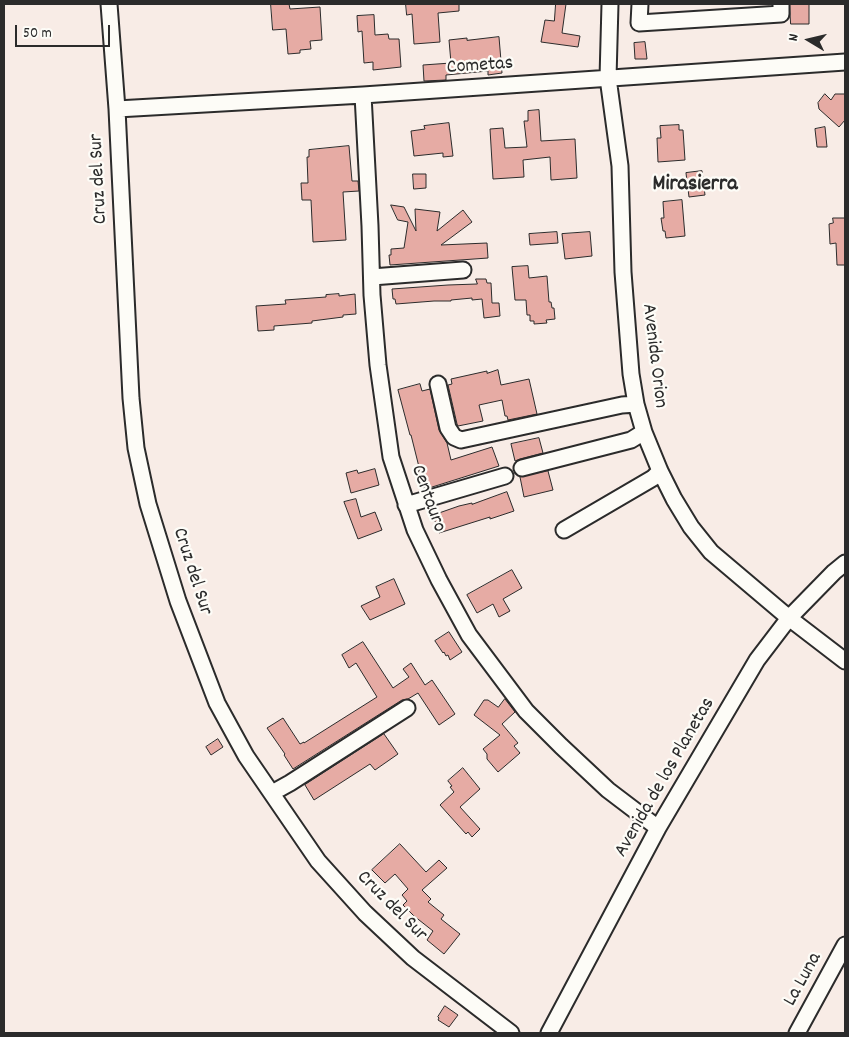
<!DOCTYPE html>
<html>
<head>
<meta charset="utf-8">
<style>
  body { margin:0 }
  #map { position:relative; width:849px; height:1037px; overflow:hidden; background:#f8ece6; font-family:Dekko,sans-serif }
  canvas { display:block }
  .frame { position:absolute; inset:0; border:5px solid #2b2b2b; pointer-events:none }
  .north { position:absolute; left:784px; top:15px; width:50px; height:50px; -webkit-text-stroke:4px #fdfcf7; paint-order:stroke; rotate:279deg; font-size:14px; font-weight:700; line-height:20px; text-align:center; color:#2b2b2b }
  .north::after { content:''; display:block; margin:auto; width:18px; height:22px; background:#2b2b2b; clip-path:polygon(50% 0,100% 100%,50% 72%,0 100%) }
  .scale { position:absolute; left:15px; top:25px; width:95px; height:22px; box-sizing:border-box; border:2px solid #2b2b2b; border-top:0; padding-left:6px; font-size:15px; line-height:18px; white-space:nowrap; color:#2b2b2b; -webkit-text-stroke:4px #fdfcf7; paint-order:stroke }
</style>
</head>
<body>
<div id="map">
<canvas width="849" height="1037"></canvas>
<div class="frame"></div>
<div class="north">N</div>
<div class="scale">50 m</div>
</div>
<script>
const c = document.querySelector('canvas').getContext('2d');
c.lineJoin = 'round';
function paint(path, color) { c.fillStyle = color; c.fill(path, 'evenodd'); }
function strokePath(path, color, width, dash) { c.strokeStyle = color; c.lineWidth = width; c.lineCap = dash ? 'butt' : 'round'; c.setLineDash(dash || []); c.stroke(path); }
function write(font, color, halo, rows, align = 'center') {
  c.font = font + ' Dekko,sans-serif'; c.lineWidth = 4.5; c.setLineDash([]); c.textBaseline = 'middle'; c.strokeStyle = halo; c.fillStyle = color; for (const [text, x, y, turn = 0] of rows) {
    c.save(); c.translate(x, y); c.rotate((+turn || 0) * Math.PI / 180); c.textAlign = isNaN(turn) ? turn : align; if (halo) c.strokeText(text, 0, 0); c.fillText(text, 0, 0); c.restore();
  }
}
const building = new Path2D(`
  M271 4H289L290 9 320 7 322 40 310 41 311 49 300 50V53L288 54 286 29 273 30Z
  M406 4H459V11L438 13 440 42 414 44 412 14 407 15Z
  M556 4H566L562 33 580 36 578 47 541 42 545 20 554 21Z
  M790 4H809V24H791Z
  M374 15 375 35 388 34 389 39H399L401 67 373 70V62L364 63 362 31 358 32 357 16Z
  M499 37 502 73 488 75V71L446 75V80L424 81 423 65 451 63 449 40 467 38V40Z
  M645 42 647 59H635L634 43Z
  M825 94 831 100 835 94H845V120L839 127 819 109 818 103Z
  M539 110 541 141 575 139 577 178 551 180 550 157 523 160 524 177 493 179 490 129 503 128 505 148 527 147 524 121H528V111Z
  M449 123 453 156 443 157V153L414 156 411 131 425 129 424 126Z
  M679 125V130H683L685 160 658 162 657 138H661L660 126Z
  M825 127 827 147H817L815 129Z
  M349 146 352 181H358L359 191 343 192 346 240 313 242 311 200H302L301 183H308L307 157H309V150Z
  M702 171 705 195 689 197 686 173Z
  M413 174H426V188L414 189Z
  M682 200 685 236 666 238 665 231H663L661 218H664L663 202Z
  M391 205 404 207 416 231 415 209 440 212 437 231 463 210 472 222 441 245 487 243 488 258 390 265 389 255H391V249L404 248 408 222 398 220Z
  M833 218H845V265H837L836 243 830 244 829 224 833 223Z
  M557 232 558 243 530 245 529 234Z
  M590 232 592 256 565 259 562 234Z
  M528 266 529 278 547 276 549 302H551L552 308H554L555 319 546 320 547 323 534 324V321H530V315H527L526 300H515L512 267Z
  M476 279H486L487 283H491L492 303H499L500 316 484 318 482 299 472 300V298L451 300V301H434L396 304 395 299H393L392 289 448 285 477 284Z
  M339 294V296L355 294 356 314 343 315V317L312 321V323L274 326V330L258 331 256 306 286 304 285 300 326 297V295Z
  M498 370 501 385 529 379 537 414 508 420 507 416H505L502 400 479 405 483 421 458 426 457 424 448 385 452 384 451 379 487 371V373Z
  M420 384 422 391 430 389 439 430 447 443 451 460 492 447 499 466 429 488V486L423 488 418 471H420L411 435H410L398 390Z
  M539 438 543 453 520 459 515 461 511 444Z
  M375 469 379 485 351 493 346 473 357 470 358 473Z
  M548 471 553 490 524 497 520 477Z
  M507 492 514 511 490 519V517L439 533 434 518 440 516 439 513 459 506 472 503V504Z
  M356 499 361 517 375 512 382 530 358 539 344 502Z
  M512 570 522 588 503 599 510 611 499 617 493 604 477 613 467 595Z
  M394 579 405 604 370 620 361 606 380 597 376 587Z
  M449 632 462 652 450 660 448 655 446 656 444 652 443 653 435 641Z
  M363 642 393 688 409 677 403 669 411 663 425 685 432 680 455 714 439 725 418 693 408 699 402 700 293 769 284 755 285 754 267 728 283 718 300 744 304 742V743L377 697 356 663 349 668 342 655Z
  M505 699 515 712 502 724 518 743 514 746 520 753 498 772 487 759V754L483 749 500 735 474 715 484 700H488L498 707Z
  M384 734 398 754 375 770 370 764 314 800 305 785Z
  M218 739 223 747 211 755 206 747Z
  M463 768 480 789 460 807 480 829 472 837 468 832 466 834 440 805 454 792 450 787 452 786 448 781Z
  M400 844 426 872 439 860 447 868 422 890 431 899 428 902 444 915 441 919 460 934 444 954 427 940 433 931 414 916 403 905 407 901 402 895 408 889 395 874 385 883 372 870Z
  M445 1006 458 1015 449 1027 438 1020 439 1018 438 1017Z`);
paint(building, '#e6aba4');
strokePath(building, '#2b2b2b', 1);
const street = new Path2D(`
  M109 4 117 109 131 398 136 448 148 504 178 601 217 703 246 756 318 861 365 913 413 958 511 1033
  M610 4 608 78 620 166 623 272 631 374 636 404 644 432 660 471 674 499 691 527 711 552 789 618 845 661
  M640 4 639 23 781 14V4
  M363 95 370 226 372 295 378 365 391 457 415 530 439 580 469 635 526 711 561 746 608 790 658 828
  M117 109 363 95 845 62
  M372 277 463 270
  M438 384 448 428 454 437 461 440 622 405 636 404
  M522 468 631 440 644 432
  M406 505 505 476
  M564 530 653 478 660 471
  M272 793 290 783 407 708
  M549 1033 658 828 757 660 789 618 834 572 845 563
  M797 1033 845 945`);
strokePath(street, '#2b2b2b', 19);
strokePath(street, '#fdfcf7', 15);
write('20px', '#2b2b2b', '#fdfcf7', [
  ["Cometas",480,67,-4],
  ["Cruz del Sur",100,179,-93],
  ["Avenida Orion",653,356,83],
  ["Centauro",427,499,70],
  ["Cruz del Sur",191,572,72],
  ["Avenida de los Planetas",666,778,-60],
  ["Cruz del Sur",391,907,45],
  ["La Luna",804,980,-61]
]);
write('bold 22px', '#2b2b2b', '#fdfcf7', [
  ["Mirasierra",695,186]
]);
</script>
</body>
</html>
